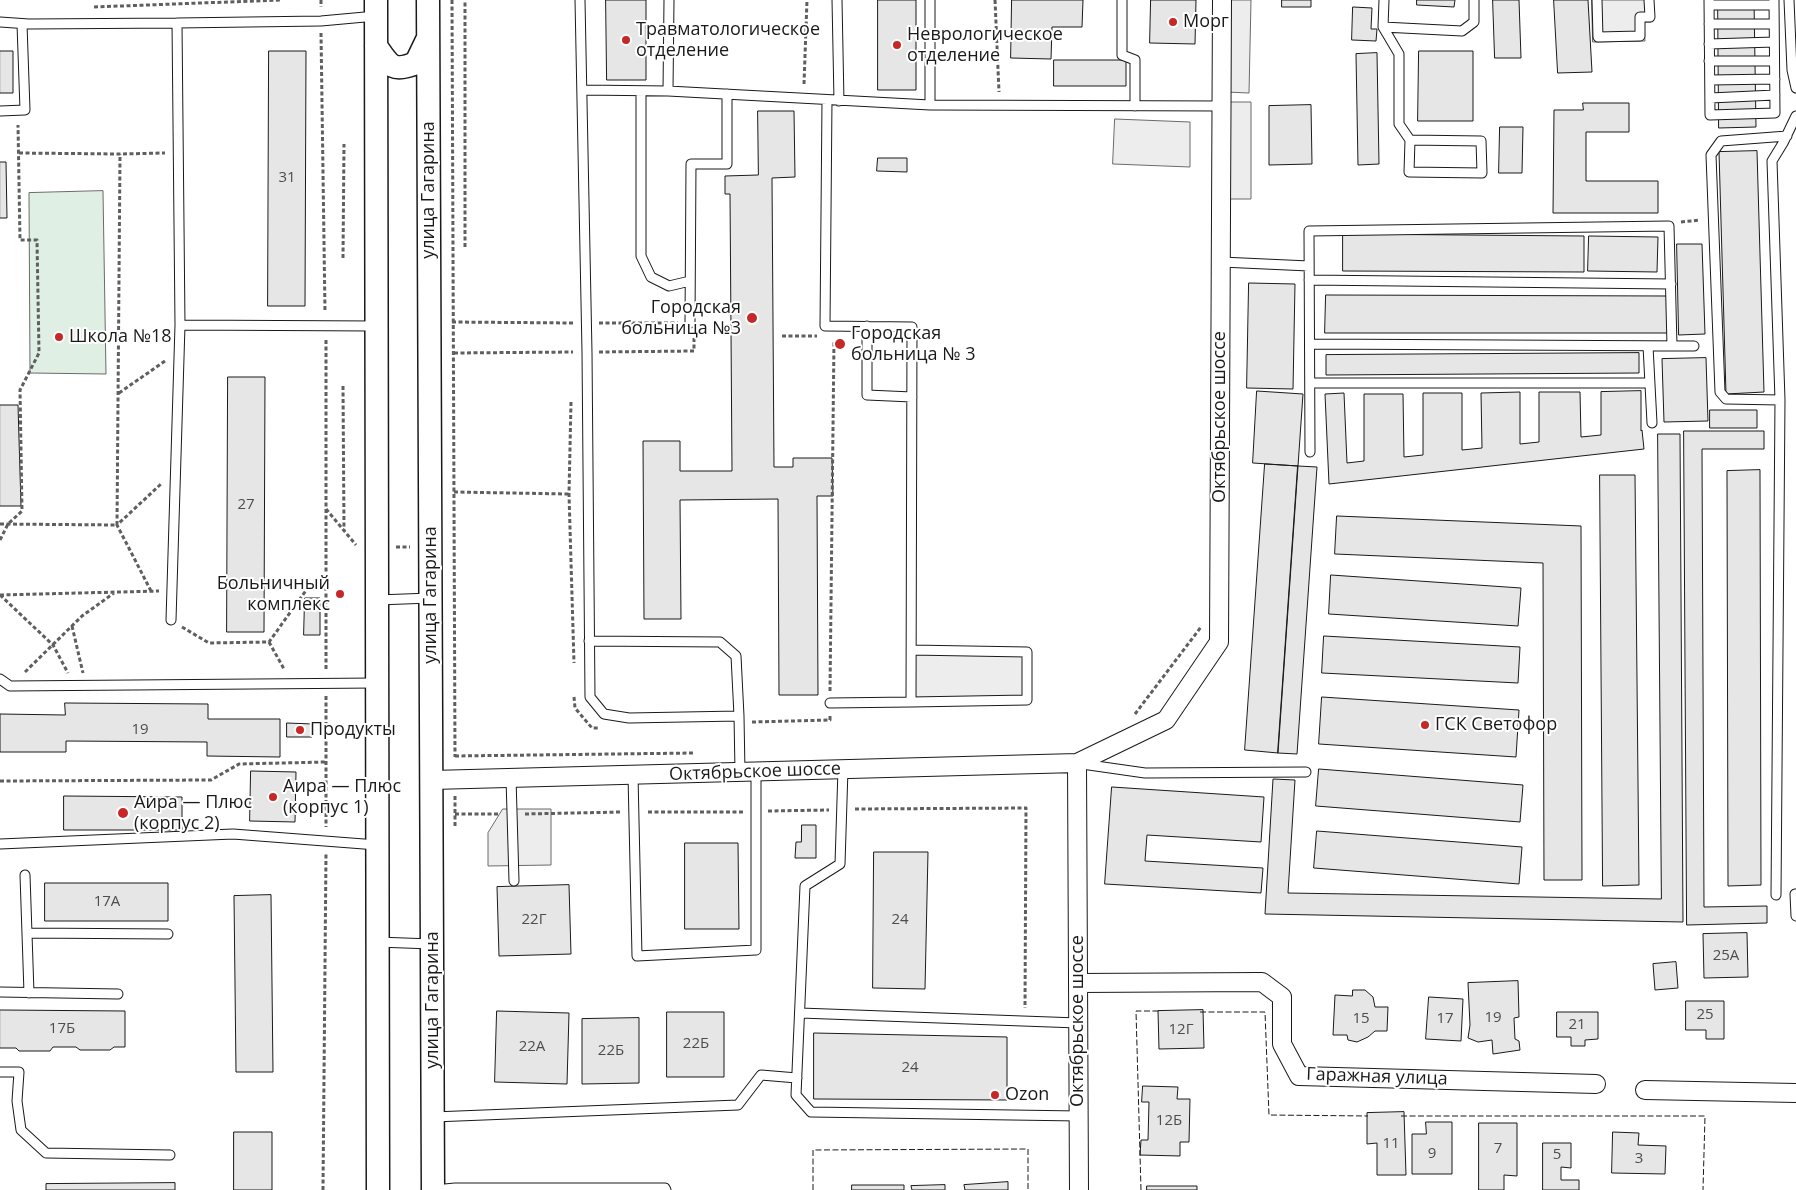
<!DOCTYPE html>
<html>
<head>
<meta charset="utf-8">
<style>
  body { margin:0 }
  canvas { display:block; background:#fff }
</style>
</head>
<body>
<canvas width="1796" height="1190"></canvas>
<script>
const c = document.querySelector('canvas').getContext('2d');
c.lineJoin = 'round';
function paint(path, color) { c.fillStyle = color; c.fill(path, 'evenodd'); }
function strokePath(path, color, width, dash) { c.strokeStyle = color; c.lineWidth = width; c.lineCap = dash ? 'butt' : 'round'; c.setLineDash(dash || []); c.stroke(path); }
function write(font, color, halo, rows, align = 'center') {
  c.font = font + ' "Open Sans",sans-serif'; c.lineWidth = 4; c.setLineDash([]); c.textBaseline = 'middle'; c.strokeStyle = halo; c.fillStyle = color; for (const [text, x, y, turn = 0] of rows) {
    c.save(); c.translate(x, y); c.rotate((+turn || 0) * Math.PI / 180); c.textAlign = isNaN(turn) ? turn : align; if (halo) c.strokeText(text, 0, 0); c.fillText(text, 0, 0); c.restore();
  }
}
const green = new Path2D(`
  M103 191 106 374 30 373 29 193Z`);
paint(green, '#e0efe3');
strokePath(green, '#6a6a6a', 1);
const parking = new Path2D(`
  M1225 0H1251L1249 93 1225 92Z
  M1592 0H1651V22H1644L1645 41 1593 42Z
  M1226 102H1251V199H1226Z
  M1115 119 1190 122V167L1113 164Z
  M907 647 1030 648V703L907 705Z
  M503 809H551V865L488 866V833Z`);
paint(parking, '#ededed');
strokePath(parking, '#6a6a6a', 1);
const building = new Path2D(`
  M606 0H646V80H607Z
  M878 0H916V90H878Z
  M1012 0H1083L1082 27H1052L1051 59 1011 58Z
  M1151 0H1196L1195 44 1150 43Z
  M1282 0H1311V7H1282Z
  M1417 0H1455L1454 7 1417 5Z
  M1493 0H1519L1521 58H1495Z
  M1554 0H1588L1592 72 1558 73Z
  M1718 0H1754L1756 127 1719 128Z
  M1353 7 1372 8 1371 29H1377L1376 41 1352 40Z
  M0 51H13V93H0Z
  M269 51H306L305 306H268Z
  M1419 51H1473V121H1418Z
  M1377 53 1379 164 1358 165 1356 54Z
  M1054 60H1126V86H1054Z
  M1583 103H1629V132H1586V181H1658V213H1553L1554 110H1583Z
  M1311 105 1312 164 1269 165V106Z
  M758 111H794L795 177 772 178 774 467H793V458H832L833 496H817L818 695H779L778 499 680 500 681 619H644L643 441H680V471H732L730 194H725V176L758 175Z
  M1500 127H1523L1522 173H1499Z
  M1757 151 1764 392 1726 394 1719 152Z
  M878 158H907V172L877 171Z
  M0 162H6L7 218H0Z
  M1343 234 1584 236V272L1343 271Z
  M1589 236 1658 237 1657 272 1588 271Z
  M1677 244H1702L1705 334 1679 335Z
  M1249 283 1295 284 1293 389 1247 388Z
  M1326 295 1668 296V333H1325Z
  M1639 353V373L1326 375V355Z
  M1706 358 1708 421 1664 422 1662 359Z
  M228 377H265L264 632H227Z
  M1257 391 1303 394 1298 466 1253 463Z
  M1641 391V431L1642 430 1644 449 1329 484 1325 394 1344 393 1347 463 1364 461V394H1403L1404 457 1423 455V393H1462V450L1482 448 1481 393 1520 392V444L1539 442V392H1580L1581 437 1601 435V392Z
  M0 405H18L21 506H0Z
  M1710 410H1757V428H1710Z
  M1684 431H1764V449H1702L1704 907 1767 906V923L1687 925Z
  M1658 434H1680L1683 922 1265 914 1273 779 1295 780 1288 893 1661 899Z
  M1265 464 1298 466 1278 753 1245 750Z
  M1298 466 1317 467 1297 754 1278 753Z
  M1760 470 1761 885 1728 886 1727 471Z
  M1600 475H1635L1639 885 1603 886Z
  M1337 516 1581 526 1582 880H1544L1543 563 1335 554Z
  M1331 575 1521 588 1518 626 1329 614Z
  M305 598H320V635H304Z
  M1324 636 1520 647 1518 683 1322 673Z
  M1322 697 1519 710 1516 757 1319 744Z
  M65 703 208 704V719H280V757L207 756V742L66 741V752H0V714L65 715Z
  M287 723 313 724 312 737H287Z
  M1319 769 1523 785 1520 822 1316 806Z
  M251 771 296 772 295 822 250 821Z
  M1112 787 1264 797 1261 842 1147 835 1145 861 1263 868 1261 893 1105 884Z
  M64 796 182 797V830H64Z
  M802 825H816V858H795L796 842H801Z
  M1317 831 1522 847 1519 884 1314 868Z
  M685 843H738L739 929H685Z
  M874 852H928L925 989 873 988Z
  M45 883H168V921H45Z
  M569 885 571 954 499 956 497 887Z
  M271 895 273 1072H236L234 896Z
  M1747 933 1748 977 1704 978 1703 934Z
  M1676 962 1678 988 1655 990 1653 964Z
  M1518 981 1519 1017 1514 1018 1515 1039 1519 1041 1520 1050 1493 1054 1492 1040 1478 1042 1468 1038 1470 1025 1468 983Z
  M1353 990H1365L1373 997 1375 1007H1388L1387 1031H1375L1368 1037 1357 1042 1348 1040 1347 1035H1333L1335 995 1352 996Z
  M1429 997 1463 999 1461 1041 1426 1039Z
  M1686 1001H1724V1039H1706V1030H1686Z
  M0 1010 125 1011V1047H114L110 1050H80L76 1047H53L50 1051H19L16 1048H0Z
  M1203 1010 1204 1048 1159 1049 1158 1011Z
  M497 1011 569 1013 567 1084 495 1082Z
  M667 1012H724V1077H667Z
  M1557 1012H1598V1039L1585 1040V1046H1571V1037H1557Z
  M639 1018V1083L582 1084V1019Z
  M814 1033 1007 1037V1100L814 1099Z
  M1143 1086 1178 1087 1177 1099H1190L1189 1142H1180V1156L1140 1155 1141 1140H1148L1149 1102H1142Z
  M1404 1112 1406 1175H1377V1143L1367 1144V1113Z
  M1426 1122H1452V1174H1412V1134H1426Z
  M1479 1123H1517V1176L1504 1175V1190H1479Z
  M234 1132H272V1190H234Z
  M1613 1132 1639 1133 1638 1145 1666 1146 1665 1174 1612 1173Z
  M1543 1143H1571V1168L1561 1167V1180H1579V1190H1543Z
  M1008 1182V1190H965L964 1185Z
  M175 1183V1190H46V1184Z
  M852 1185H904V1190H852Z
  M945 1185V1190H912L911 1186Z
  M1147 1186H1197V1190H1147Z`);
paint(building, '#e6e6e6');
strokePath(building, '#1a1a1a', 1);
const service = new Path2D(`
  M580 0 587 352 590 697 604 714 629 718 739 716 740 772
  M837 0 839 101
  M1122 0V55L1135 60V106
  M1384 0 1383 27 1399 54V124L1410 140 1409 172 1482 173 1481 141 1410 140
  M1597 0 1598 37 1640 36V17H1650L1649 0
  M1709 0 1710 115 1775 113 1774 0
  M1789 0 1792 70 1796 88
  M1709 5H1774
  M0 22 29 24 177 23
  M1709 24H1774
  M1383 27 1462 31 1474 22V0
  M1709 44 1774 42
  M1709 61H1774
  M1710 80 1775 79
  M582 90 668 91 930 105 1221 106
  M641 91V256L651 277 669 286 690 281
  M668 91 669 0
  M1710 98 1775 95
  M827 100 825 326 912 327 911 702 1027 700V652L911 650
  M930 105V0
  M0 111 25 110 22 24
  M1221 262 1309 266
  M1309 280 1671 284
  M690 323 691 164H727V94
  M180 325 375 326
  M867 326V395L912 397
  M1310 344 1694 346
  M1648 346 1652 423
  M1310 383H1649
  M1780 400 1726 399 1720 392 1711 155 1721 141 1787 136
  M1310 452 1309 231 1669 226 1672 346
  M377 600 431 598
  M171 620 180 325 177 23 321 21 376 16
  M589 641 720 642 736 656 739 716
  M0 679 10 686 376 683
  M830 703 911 702
  M1082 764 1145 773 1306 772
  M843 769 840 864 805 886 796 1095 811 1112 1079 1116
  M633 775 637 956 756 950V771
  M511 778 514 881
  M0 844 233 834 377 845
  M25 875 29 993
  M1795 894 1796 916
  M1776 895 1780 400 1772 161 1783 143 1796 116
  M27 933 168 934
  M377 942 432 944
  M0 992 118 994
  M800 1013 1078 1023
  M0 1072H19L17 1101 21 1130 46 1153 170 1155
  M433 1117 738 1105 761 1075 797 1078
  M435 1190 455 1188H665L666 1190`);
const minor = new Path2D(`
  M1077 763 1079 1190
  M432 780 1077 763 1166 720 1219 642 1222 0
  M1078 983 1262 982 1282 997V1044L1299 1076 1596 1084
  M1645 1090 1796 1093`);
const tertiary = new Path2D(`
  M376 0 378 1190
  M428 0 433 1190
  M376 46C389 65 392 73 416 63L428 38`);
strokePath(service, '#1a1a1a', 11);
strokePath(minor, '#1a1a1a', 20);
strokePath(tertiary, '#1a1a1a', 25);
strokePath(new Path2D(`
  M321 0V7
  M452 0 455 757
  M995 0 999 92
  M94 7 281 0
  M321 33 325 312
  M804 84 807 0
  M19 153 120 154 165 153
  M1681 222 1700 220
  M465 247V0
  M343 258 344 144
  M452 322 573 323
  M599 323H678
  M782 336H817
  M599 352 694 351V334
  M454 353 573 352
  M343 386 344 530
  M119 393 165 361
  M571 402 569 494 574 663
  M454 492 569 494
  M326 509 356 545
  M0 524 117 525 120 154
  M0 540 8 524 22 511 20 390 39 353 37 240H20L18 125
  M396 547H410
  M151 591 117 525 161 484
  M0 595 159 591
  M0 595 53 645 68 673
  M72 626 83 673
  M182 627 209 643 269 642 307 589 325 588
  M269 642 284 669
  M326 669V338
  M25 672 82 616 114 593
  M830 691 834 340
  M326 696V827
  M574 697 575 708 592 728H598
  M1135 714 1201 627
  M752 722 830 720V715
  M455 756 693 753
  M0 781 211 780 239 764 326 762
  M455 796V827
  M855 809 1026 808 1025 1008
  M768 811 829 810
  M648 812H744
  M455 814H499
  M525 814 622 812
  M323 1190 326 853`), '#5f5f5f', 3, [4, 2.5]);
strokePath(service, '#fff', 9);
strokePath(minor, '#fff', 18);
strokePath(tertiary, '#fff', 22);
strokePath(new Path2D(`
  M1200 1012H1265L1269 1115 1368 1116
  M1401 1116H1705L1703 1190
  M813 1190V1150L1028 1149V1190
  M1141 1190 1136 1011H1160`), '#1a1a1a', 1, [6, 2.5]);
for (const [x, y, r, color] of [
  [1173,22,5,"#c62828"],
  [626,40,5,"#c62828"],
  [897,45,5,"#c62828"],
  [752,318,6,"#c62828"],
  [59,337,5,"#c62828"],
  [840,344,6,"#c62828"],
  [340,594,5,"#c62828"],
  [1425,725,5,"#c62828"],
  [300,730,5,"#c62828"],
  [273,797,5,"#c62828"],
  [123,813,6,"#c62828"],
  [995,1095,5,"#c62828"]
]) { const dot = new Path2D(); dot.arc(x, y, r, 0, 2 * Math.PI); c.fillStyle = color; c.fill(dot); strokePath(dot, '#fff', 2); }
write('15px', '#4d4d4d', null, [
  ["31",287,178],
  ["27",246,505],
  ["19",140,730],
  ["17А",107,902],
  ["22Г",534,920],
  ["24",900,920],
  ["25А",1726,956],
  ["25",1705,1015],
  ["19",1493,1018],
  ["15",1361,1019],
  ["17",1445,1019],
  ["21",1577,1025],
  ["17Б",62,1029],
  ["12Г",1181,1030],
  ["22Б",696,1044],
  ["22А",532,1047],
  ["22Б",611,1051],
  ["24",910,1068],
  ["12Б",1169,1121],
  ["11",1391,1144],
  ["7",1498,1149],
  ["9",1432,1154],
  ["5",1557,1155],
  ["3",1639,1159]
]);
write('18px', '#1a1a1a', '#fff', [
  ["Морг",1183,22],
  ["Травматологическое",636,30],
  ["отделение",636,51],
  ["Неврологическое",907,35],
  ["отделение",907,56],
  ["Городская",741,308,"right"],
  ["больница №3",741,329,"right"],
  ["Городская",851,334],
  ["больница № 3",851,355],
  ["Школа №18",69,337],
  ["Больничный",330,584,"right"],
  ["комплекс",330,605,"right"],
  ["ГСК Светофор",1435,725],
  ["Продукты",310,730],
  ["Аира — Плюс",283,787],
  ["(корпус 1)",283,808],
  ["Аира — Плюс",134,803],
  ["(корпус 2)",134,824],
  ["Ozon",1005,1095]
], 'left');
write('18px', '#1a1a1a', '#fff', [
  ["улица Гагарина",429,190,-90],
  ["Октябрьское шоссе",1220,417,-90],
  ["улица Гагарина",431,595,-90],
  ["Октябрьское шоссе",755,772,-2],
  ["улица Гагарина",433,1000,-90],
  ["Октябрьское шоссе",1078,1021,-90],
  ["Гаражная улица",1377,1077,2]
]);
</script>
</body>
</html>
